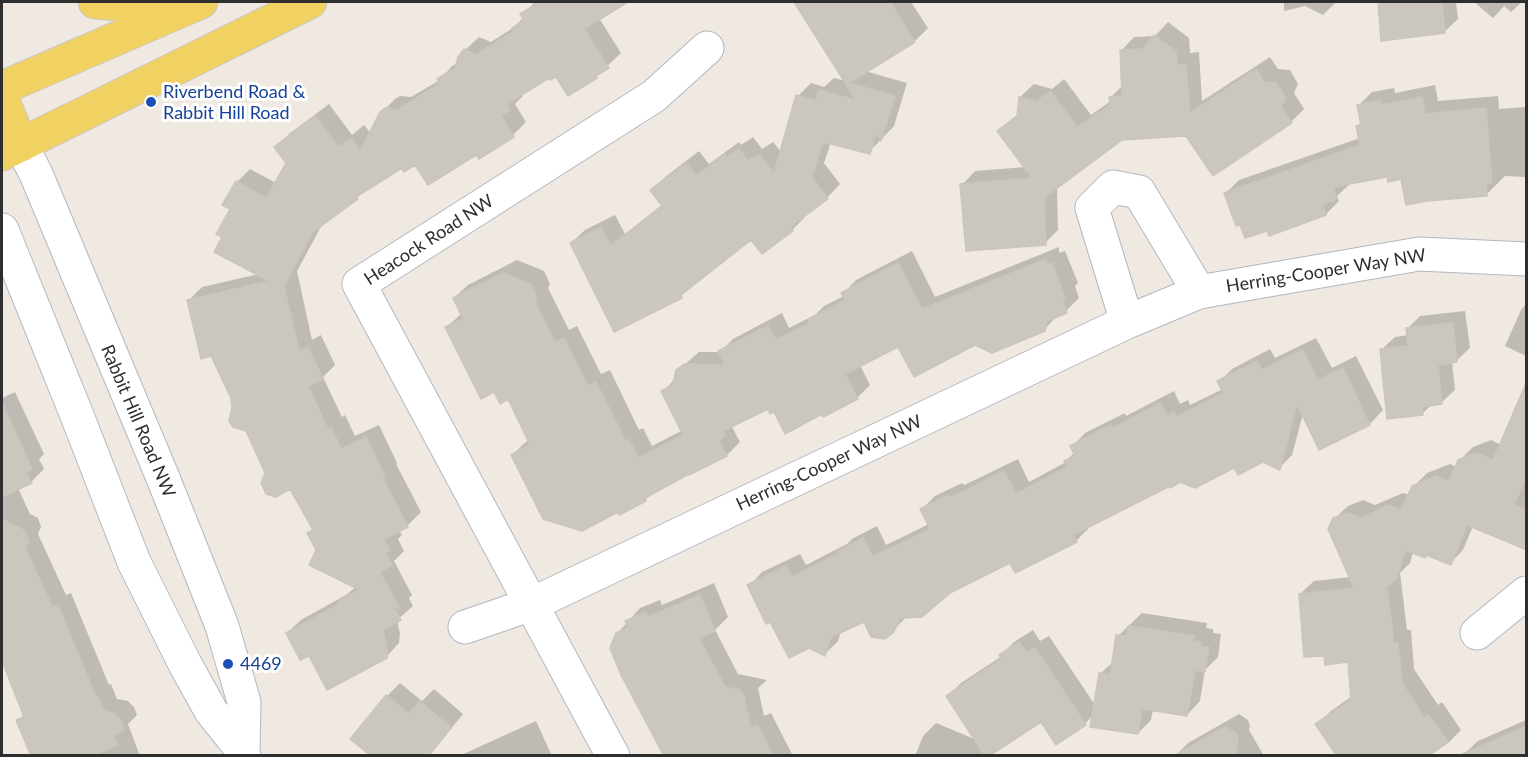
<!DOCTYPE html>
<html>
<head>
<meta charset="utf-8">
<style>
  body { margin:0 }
  #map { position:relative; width:1528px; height:757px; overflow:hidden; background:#efe9e1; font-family:Lato,sans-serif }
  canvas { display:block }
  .frame { position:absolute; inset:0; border:3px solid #2e2e2e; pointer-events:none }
</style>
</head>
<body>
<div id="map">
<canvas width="1528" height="757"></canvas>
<div class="frame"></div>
</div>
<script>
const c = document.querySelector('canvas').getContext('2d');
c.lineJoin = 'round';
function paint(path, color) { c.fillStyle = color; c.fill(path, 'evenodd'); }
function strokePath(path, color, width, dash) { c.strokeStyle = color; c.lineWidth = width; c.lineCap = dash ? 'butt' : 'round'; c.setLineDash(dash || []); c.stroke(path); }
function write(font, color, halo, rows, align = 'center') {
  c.font = font + ' Lato,sans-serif'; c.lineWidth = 6; c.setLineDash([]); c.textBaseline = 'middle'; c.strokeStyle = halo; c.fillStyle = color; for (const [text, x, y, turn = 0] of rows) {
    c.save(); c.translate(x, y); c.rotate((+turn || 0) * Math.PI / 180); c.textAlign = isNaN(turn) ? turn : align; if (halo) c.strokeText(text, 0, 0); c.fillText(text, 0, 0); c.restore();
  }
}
paint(new Path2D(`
  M535 2H625L599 18 621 53 596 77 556 75 549 76 521 94 523 96 515 104 526 122 513 135 479 157 477 153 402 166 368 187 357 198 323 223 297 271 312 340 321 335 335 365 323 377 342 417 345 415 355 436 379 425 397 463 396 464 421 512 407 526 399 530 402 535 398 539 404 551 394 561 412 595 409 598 413 606 397 620 400 634 399 643 386 657 309 654 287 633 301 620 346 595 357 586 318 550 309 533 314 528 291 487 267 473 247 430 233 408 232 397 189 300 202 287 259 274 225 236 232 208 237 182 250 169 276 183 288 163 276 147 289 134 329 104 352 135 364 125 371 134 381 113 395 99 400 96 411 97 440 80 452 66 458 63 465 50 479 37 491 42 513 28 524 17 522 15Z
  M797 2H911L928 28 915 41 865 71 907 83 894 126 869 152 831 142 824 163 840 184 827 198 804 215 805 217 792 230 762 252 752 238 695 283 681 296 571 243 585 230 615 215 625 234 663 204 652 191 665 177 699 151 709 164 739 142 741 145 753 137 762 149 773 142 781 152 798 96 811 83 824 87 834 78 846 81Z
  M1284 2H1336L1323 15 1305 6 1284 11Z
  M1379 2H1456L1458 19 1444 32 1383 39Z
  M1474 2H1522L1511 12 1504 6 1493 18Z
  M1168 22 1189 38 1190 53 1199 52 1202 101 1270 57 1278 69 1290 70 1298 84 1294 93 1304 109 1291 122 1121 138 1057 186 1058 230 1045 243 962 185 975 171 1026 167 999 131 1019 113 1020 97 1034 84 1052 89 1064 79 1091 115 1111 101V97L1123 85 1121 51 1134 37 1155 36Z
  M1435 85 1438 101 1498 96 1499 109 1526 107V177L1505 176 1487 194 1388 175 1349 182 1350 184 1337 196 1339 201 1326 214 1226 193 1239 180 1360 138 1357 126 1362 122 1359 105 1372 92 1394 88 1395 93Z
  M1059 247V253L1065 251 1078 283 1075 286 1079 298 1066 311 1057 316 1044 330 975 343 899 345 860 365 870 385 857 398 823 412 774 411 768 407 736 423 732 427 740 442 727 455 653 492 645 500 512 455 526 442 529 440 509 397 495 390 447 327 462 313 454 298 468 285 517 260 544 271 550 284 548 288 569 330 577 326 601 374 610 370 639 430 643 428 652 446 683 430 663 391 676 378 677 371 699 352H720L733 339 782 313 789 328 815 315 824 306 844 296 843 294 856 280 912 251 935 297Z
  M1526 304V356L1505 346 1521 310Z
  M1465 311 1470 348 1456 361 1452 362 1455 390 1441 403 1432 404 1423 413 1381 350 1395 337 1408 335 1407 329 1420 316Z
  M1316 338 1332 368 1356 356 1383 410 1370 424 1320 448 1303 414 1292 455 1279 468 1263 460 1235 466 1171 484 1088 526 1089 528 1076 541 1011 561 949 592 907 616 892 632 864 620 841 631 838 641 825 654 771 620 749 586 762 572 800 554 806 565 847 544 852 539 877 526 886 545 929 524 922 509 935 496 962 483 964 485 977 479 1018 459 1029 482 1066 462V461L1075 452 1072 447 1085 433 1125 413 1126 416 1174 391 1180 404 1188 400 1190 405 1223 389 1219 382 1232 369 1270 349 1275 358Z
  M1526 383V549L1473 526 1463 550 1450 563 1427 554 1424 557 1413 552 1410 563 1400 573 1407 630H1411L1414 669 1438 705 1442 702 1461 730 1448 743 1429 756H1351L1317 724 1331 711 1352 696 1349 661 1326 654 1300 594 1314 581 1351 577 1334 519 1348 506 1363 500 1375 505 1403 493 1409 495 1413 487 1427 473 1450 464 1457 467 1460 460 1473 447 1491 440 1501 445Z
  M15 392 44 454 39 459 44 469 31 482 18 488 30 514 38 518 41 527 38 534 66 595 71 593 109 685 111 684 117 699 128 701 134 707 137 715 128 724 140 756H48L18 720 25 714 2 658V398Z
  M714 583 728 617 715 630 738 674 767 680 758 688 764 716 771 713 793 756H698L617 634 640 608 660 600 662 605Z
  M1142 613 1207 623 1206 628 1213 629V633L1221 634 1218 657 1205 670 1200 701 1187 715 1153 709 1151 720 1138 733 1093 715 1085 724 1056 743 1041 720 990 756H915L923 736 936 723 977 740 948 696 961 683 1002 656 1001 655 1014 642 1033 630 1040 641 1049 636 1095 705 1100 674 1114 661 1118 636Z
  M400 683 422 701 434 689 463 714 429 756H372L387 696Z
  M1239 714 1248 720 1250 726 1249 730 1264 756H1175L1188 743Z
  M1526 720V756L1464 754 1478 741Z
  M536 721 552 756H459Z`), '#0003');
const building = new Path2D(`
  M540 2H628L584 29 609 68 596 76 597 78 568 96 556 77 550 80 549 78 507 104 510 110 501 116 514 137 479 159 476 155 428 185 415 165 404 172 402 168 356 197 358 199 313 232 284 286 299 351 308 347 323 379 308 386 328 429 331 427 341 449 366 437 385 477 383 478 408 527 384 539 390 550 385 552 392 565 380 572 400 609 394 606 401 620 383 630 387 648V658L327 690 309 656 300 660 286 633 339 604 338 601 360 590 309 565 316 550 307 533 313 530 290 489 276 497 266 494 261 483 265 473 246 431 233 427 229 421 232 408 231 398 211 356 201 359 187 300 269 281 214 252 222 237 216 234 230 209 222 205 236 181 266 198 286 163 274 147 315 116 338 147 351 138 360 151 380 112 385 108 397 110 440 83 437 79 455 68 458 57 464 49 476 55 514 31 512 28 524 20 520 14Z
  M794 2H890L915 42 849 83 895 96 881 141 876 133 870 154 823 142 812 177 828 199 790 227 793 231 762 254 751 240 681 295 682 298 614 332 570 243 601 227 611 246 662 206 650 190 686 163 696 176 725 154 727 157 739 149 748 161 759 154 774 173 796 95 816 101 819 90 856 100Z
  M1378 2H1442L1445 33 1381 41Z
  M1154 35 1176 51 1177 65H1186L1190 113 1256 69 1264 82 1276 83 1286 98 1281 107 1292 123 1213 176 1186 136 1122 140 1044 198 1046 245 966 251 960 184 1032 178 997 131 1017 116 1019 97 1037 101 1050 91 1077 127 1110 105 1109 97 1122 96 1120 50 1143 49Z
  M1422 97 1425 114 1486 108 1492 183 1486 184 1487 196 1427 201 1406 205 1401 179 1388 182 1387 177 1333 187 1337 199 1322 204 1326 215 1269 236 1267 231 1245 238 1240 225 1236 226 1224 193 1360 145 1356 126 1361 125 1357 105 1381 100 1382 105Z
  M1046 259V265L1052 263 1065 298 1062 299 1067 313 1047 321 1045 331 992 353 975 345 914 377 898 347 845 374 858 399 823 417 822 414 785 434 774 412 770 414 768 409 723 431 725 436 719 440 727 456 689 475V474L645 498 646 501 619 515 618 512 582 531 543 519 511 455 530 445 508 399 500 404 494 392 481 399 445 327 463 319 453 298 503 273 531 284 537 298 535 302 555 342 564 338 588 386 596 382 626 442 629 440 639 458 683 435 661 391 673 385 676 370 684 364 725 365 718 351 768 326 776 340 808 324 809 319 845 300 841 293 898 263 922 309Z
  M1453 323 1457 362 1438 365 1442 404 1422 407 1423 415 1387 419 1380 349 1408 346 1406 328Z
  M1303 350 1318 380 1343 368 1370 425 1319 450 1297 404 1280 470 1263 462 1238 475 1234 468 1195 488 1180 482 1170 488V486L1073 535 1077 542 1015 573 1010 563 950 593 922 617 901 618 893 633 885 639 871 637 864 622 831 637 825 656 809 648 789 658 770 622 766 624 747 585 786 566 792 577 838 554 837 552 863 538 873 557 930 529 920 509 949 495 950 497 963 492 1004 471 1016 494 1067 467 1064 461 1075 456 1070 446 1111 425 1113 428 1160 403 1167 416 1174 412 1177 417 1223 393 1217 381 1257 361 1262 370Z
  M1527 381V475L1514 505 1527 510V550L1467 525 1451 565 1426 555 1425 558 1405 550 1397 578 1387 587 1394 643H1398L1402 683 1424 717 1428 714 1448 742 1428 756H1337L1315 724 1351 700 1348 662 1325 665 1324 656 1304 657 1299 594 1354 588 1328 529 1333 518 1349 513 1361 518 1389 505 1401 510 1412 486 1436 476 1449 482 1458 460 1477 453 1493 460Z
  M2 403 32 469 26 472 32 483 2 497Z
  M2 519 25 531 29 542 25 548 53 608 58 605 96 697 98 696 104 711 115 714 121 720 124 729 114 736 118 745 92 756H31L16 720 24 717 2 661Z
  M700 595 715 631 699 638 725 687 740 690 744 696 751 728 758 725 773 756H664L621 675 610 648 616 633 628 628 625 621 646 612 648 617Z
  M1128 626 1195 636 1193 641 1201 642 1200 646 1209 647 1205 672 1195 670 1187 716 1142 709 1138 734 1090 727 1099 673 1110 675 1116 635 1126 636Z
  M1019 642 1027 653 1035 648 1086 725 1056 745 1041 722 989 756H985L946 696 1002 659 999 655Z
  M386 695 409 714 420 701 451 728 428 756H371L350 739Z
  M1527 726V756H1458Z
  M1225 727 1236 733 1238 740 1235 756H1174Z`);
paint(building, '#cbc7bf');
strokePath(building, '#cbc5ba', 1.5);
const minor = new Path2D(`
  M21 145 36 174 163 478 222 626 244 702 243 751
  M2 230 78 418 134 562 185 664 211 711 243 751 244 756
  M1127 322 1092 208 1113 187 1139 192 1199 292
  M465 627 532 604 1127 322 1199 292 1419 254 1526 259
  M1477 633 1526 593
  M613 756 359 284 654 96 707 48`);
const major = new Path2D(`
  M95 2 131 5 150 2
  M2 88 201 2
  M2 98 21 145
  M2 154 310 2`);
strokePath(minor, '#b4b7c1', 35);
strokePath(major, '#c9c9c9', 35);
strokePath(minor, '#fff', 33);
strokePath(major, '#f2d163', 33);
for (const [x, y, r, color] of [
  [151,102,6,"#1a4fb4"],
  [228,664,6,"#1a4fb4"]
]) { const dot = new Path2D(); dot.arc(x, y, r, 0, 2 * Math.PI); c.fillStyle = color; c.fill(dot); strokePath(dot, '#fff', 2); }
write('18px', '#164399', '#fff', [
  ["Riverbend Road &",163,92],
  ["Rabbit Hill Road",163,113],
  ["4469",240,664]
], 'left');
write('18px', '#2e2e2e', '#fff', [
  ["Heacock Road NW",429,240,-33],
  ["Herring-Cooper Way NW",1326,271,-9],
  ["Rabbit Hill Road NW",138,421,67],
  ["Herring-Cooper Way NW",829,463,-25]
]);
</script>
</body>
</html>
